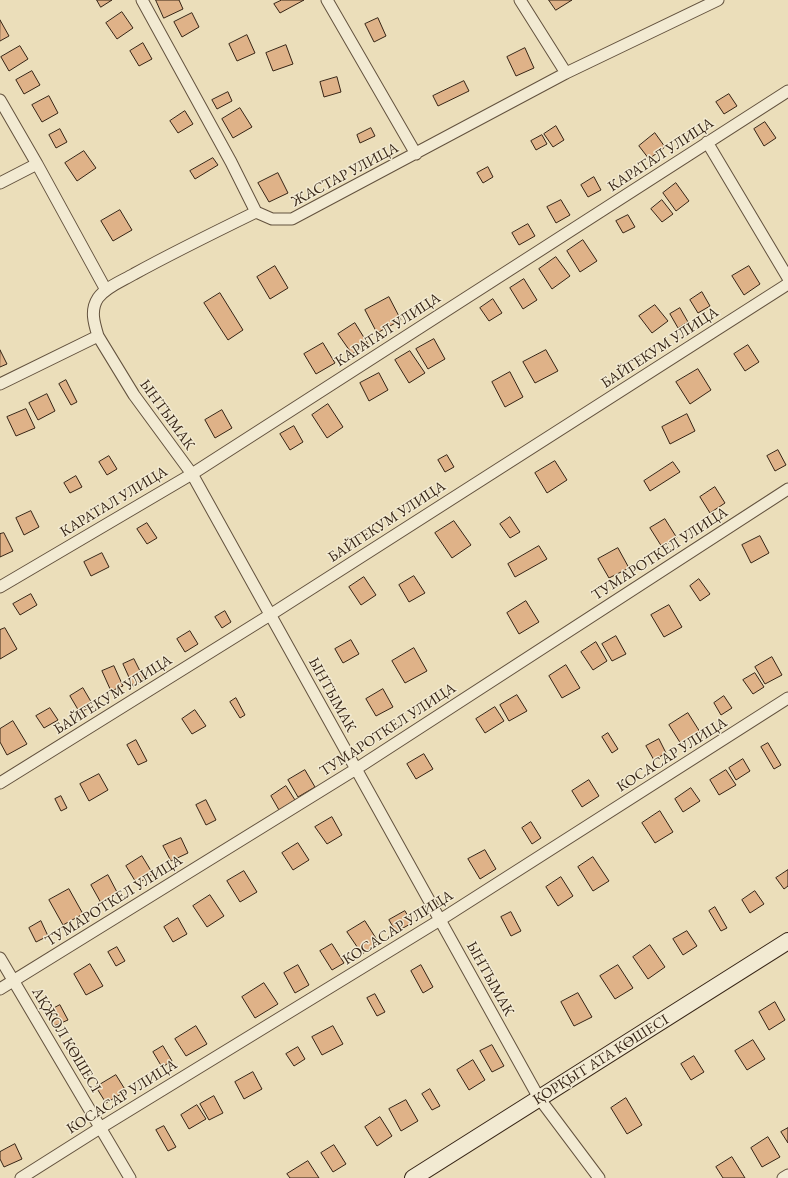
<!DOCTYPE html>
<html>
<head>
<meta charset="utf-8">
<style>
  body { margin:0 }
  canvas { display:block; background:#ebdeba }
</style>
</head>
<body>
<canvas width="788" height="1178"></canvas>
<script>
const c = document.querySelector('canvas').getContext('2d');
c.lineJoin = 'round';
function paint(path, color) { c.fillStyle = color; c.fill(path, 'evenodd'); }
function strokePath(path, color, width, dash) { c.strokeStyle = color; c.lineWidth = width; c.lineCap = dash ? 'butt' : 'round'; c.setLineDash(dash || []); c.stroke(path); }
function write(font, color, halo, rows, align = 'center') {
  c.font = font + ' "EB Garamond",serif'; c.lineWidth = 3; c.setLineDash([]); c.textBaseline = 'middle'; c.strokeStyle = halo; c.fillStyle = color; for (const [text, x, y, turn = 0] of rows) {
    c.save(); c.translate(x, y); c.rotate((+turn || 0) * Math.PI / 180); c.textAlign = isNaN(turn) ? turn : align; if (halo) c.strokeText(text, 0, 0); c.fillText(text, 0, 0); c.restore();
  }
}
const building = new Path2D(`
  M97 0H112L101 7Z
  M156 0H179L183 9 164 18Z
  M282 0H304L280 13 274 4Z
  M549 0H572L556 10Z
  M122 12 133 28 117 39 106 23Z
  M192 13 199 27 182 37 174 22Z
  M378 18 386 36 374 42 365 24Z
  M0 20 9 36 0 41Z
  M247 35 255 53 237 61 229 44Z
  M143 43 152 59 139 66 130 51Z
  M286 45 293 64 273 71 266 53Z
  M20 46 28 59 9 71 1 57Z
  M525 48 534 68 516 76 507 57Z
  M32 71 40 85 24 94 16 80Z
  M337 77 341 92 324 97 320 82Z
  M464 81 469 91 438 106 433 96Z
  M228 92 232 101 217 109 212 100Z
  M729 94 737 106 724 114 716 102Z
  M49 96 58 113 42 122 32 105Z
  M240 108 252 127 233 138 222 119Z
  M185 111 193 124 178 133 170 121Z
  M765 122 776 138 764 146 754 129Z
  M556 126 564 140 553 147 544 134Z
  M371 128 375 136 360 143 357 135Z
  M60 129 67 142 56 148 49 135Z
  M655 133 665 147 649 159 639 146Z
  M542 135 547 144 536 150 531 141Z
  M84 151 96 168 77 181 65 163Z
  M213 158 218 165 195 179 190 171Z
  M488 167 493 177 483 183 477 173Z
  M278 173 288 193 269 202 258 183Z
  M594 177 601 190 588 197 581 185Z
  M676 183 689 201 676 211 663 193Z
  M561 200 570 215 556 223 547 207Z
  M662 200 673 214 662 222 651 209Z
  M120 210 132 230 113 241 101 221Z
  M628 215 635 227 623 233 616 221Z
  M528 224 535 236 519 245 512 233Z
  M583 240 597 261 580 272 567 251Z
  M556 257 570 276 552 289 539 269Z
  M275 266 288 288 270 299 257 277Z
  M749 266 760 284 744 295 732 276Z
  M524 279 537 300 523 309 510 288Z
  M702 292 710 306 698 313 690 300Z
  M220 293 243 330 228 340 204 303Z
  M389 297 401 320 377 333 365 310Z
  M493 299 502 313 489 321 480 308Z
  M655 305 668 321 652 333 639 316Z
  M680 308 688 322 678 328 670 314Z
  M355 323 368 344 352 354 338 334Z
  M434 339 445 359 428 369 416 349Z
  M323 343 335 363 316 374 304 354Z
  M748 345 759 362 745 371 734 354Z
  M0 350 7 364 0 367Z
  M546 350 558 371 535 383 523 362Z
  M410 351 425 373 409 383 395 360Z
  M698 369 711 390 690 404 676 382Z
  M510 372 523 397 505 407 492 382Z
  M379 373 388 390 369 401 360 383Z
  M66 380 77 402 71 405 59 384Z
  M47 394 55 411 38 420 29 403Z
  M328 404 343 427 327 438 312 415Z
  M26 409 35 428 16 436 7 417Z
  M222 410 232 428 215 438 205 420Z
  M687 414 695 431 670 444 662 427Z
  M294 426 303 442 290 450 280 434Z
  M778 450 786 465 775 471 767 456Z
  M447 455 454 467 445 472 438 460Z
  M109 456 117 469 107 475 99 462Z
  M555 461 567 480 547 493 535 473Z
  M673 462 680 472 650 491 644 481Z
  M76 476 82 487 70 493 64 483Z
  M715 487 725 503 710 513 700 497Z
  M31 511 39 527 24 535 16 518Z
  M510 517 520 532 510 538 500 524Z
  M665 519 677 538 662 547 650 528Z
  M454 521 471 545 452 558 435 533Z
  M147 523 157 538 147 544 137 529Z
  M4 533 13 551 0 557V534Z
  M760 536 769 553 751 563 742 545Z
  M539 546 547 559 515 577 508 564Z
  M618 548 629 568 609 578 598 559Z
  M102 553 109 567 91 576 84 562Z
  M414 576 425 593 409 602 399 585Z
  M364 577 376 595 361 605 349 587Z
  M699 579 710 594 700 601 690 586Z
  M31 594 37 605 20 615 13 604Z
  M526 601 539 622 519 634 507 613Z
  M669 605 682 627 664 637 651 615Z
  M225 611 231 622 222 628 215 617Z
  M5 628 17 649 0 659V630Z
  M190 631 198 644 185 652 177 639Z
  M616 636 626 654 612 661 602 644Z
  M351 640 359 654 343 663 335 649Z
  M596 642 607 661 593 670 581 652Z
  M414 648 427 671 405 683 392 661Z
  M772 657 782 675 765 684 755 667Z
  M134 659 145 681 133 686 123 664Z
  M566 665 580 688 562 698 549 676Z
  M114 666 123 686 111 691 102 671Z
  M755 673 764 687 753 694 743 680Z
  M83 688 93 705 80 713 70 696Z
  M383 689 393 707 376 716 366 699Z
  M517 695 527 711 509 721 500 705Z
  M724 696 732 708 721 715 714 703Z
  M236 698 245 715 240 718 230 702Z
  M495 707 504 721 485 733 476 719Z
  M50 708 58 720 44 728 36 716Z
  M195 710 206 726 192 734 182 719Z
  M688 713 700 732 681 744 669 725Z
  M13 721 27 744 7 755 0 742V729Z
  M608 733 618 749 612 753 602 737Z
  M659 739 666 753 654 760 646 746Z
  M136 740 147 761 138 765 127 745Z
  M768 743 781 765 774 769 761 747Z
  M424 754 433 769 416 779 407 764Z
  M743 759 750 771 736 780 729 768Z
  M305 770 315 787 298 797 288 780Z
  M726 770 736 785 719 795 710 780Z
  M99 774 108 790 89 801 80 784Z
  M589 780 599 796 582 807 572 791Z
  M286 786 295 800 279 810 271 796Z
  M691 788 700 801 683 812 675 799Z
  M61 796 67 808 61 811 55 799Z
  M206 800 216 820 206 825 196 805Z
  M660 811 673 832 655 843 642 823Z
  M332 817 342 835 327 844 315 827Z
  M531 822 541 838 532 844 522 828Z
  M181 838 188 853 171 861 163 846Z
  M298 843 309 860 293 870 282 853Z
  M485 850 496 869 480 879 468 859Z
  M142 856 153 874 137 884 126 866Z
  M593 857 609 881 593 891 578 867Z
  M788 870V886L784 889 776 878Z
  M244 871 257 892 240 902 227 881Z
  M108 875 118 894 101 903 91 885Z
  M561 877 573 896 558 906 546 887Z
  M69 889 83 914 63 925 49 900Z
  M755 891 764 904 750 913 742 900Z
  M210 895 224 916 207 927 193 906Z
  M715 907 727 928 721 931 709 911Z
  M405 911 412 923 396 932 389 920Z
  M511 912 521 931 511 936 501 917Z
  M178 918 187 934 173 942 164 927Z
  M41 921 48 936 36 942 29 928Z
  M365 921 379 943 362 954 347 932Z
  M687 931 697 946 683 955 673 939Z
  M332 944 344 963 332 970 320 951Z
  M650 945 665 967 648 979 633 957Z
  M117 947 125 961 116 966 108 952Z
  M90 964 103 986 86 995 74 974Z
  M298 965 309 985 295 993 284 973Z
  M421 965 433 987 423 993 411 971Z
  M618 965 633 988 615 999 600 976Z
  M264 983 278 1004 255 1018 242 997Z
  M578 993 592 1017 574 1026 561 1002Z
  M375 994 385 1012 377 1016 367 998Z
  M775 1002 785 1020 769 1030 759 1012Z
  M60 1005 68 1020 54 1026 47 1012Z
  M196 1026 207 1044 186 1056 175 1039Z
  M333 1026 343 1044 322 1055 312 1037Z
  M753 1040 765 1059 747 1070 735 1051Z
  M492 1045 504 1066 492 1072 480 1051Z
  M163 1046 172 1061 162 1067 153 1052Z
  M298 1047 305 1059 294 1066 286 1054Z
  M694 1056 704 1072 691 1080 681 1064Z
  M473 1060 485 1080 469 1090 457 1070Z
  M253 1072 262 1089 244 1099 235 1082Z
  M116 1075 126 1091 106 1103 96 1087Z
  M430 1089 440 1106 432 1110 422 1094Z
  M214 1096 223 1113 209 1120 200 1104Z
  M626 1098 642 1125 627 1134 611 1108Z
  M406 1100 418 1121 401 1131 389 1109Z
  M197 1105 206 1119 189 1129 181 1115Z
  M380 1117 392 1136 377 1146 365 1127Z
  M164 1126 176 1147 168 1151 156 1130Z
  M788 1128V1143L781 1132Z
  M768 1137 780 1157 762 1167 751 1148Z
  M15 1144 22 1159 4 1167 0 1159V1152Z
  M334 1145 346 1164 333 1172 321 1153Z
  M732 1157 745 1178H723L716 1167Z
  M308 1161 319 1178H290L287 1174Z`);
paint(building, '#dfb288');
strokePath(building, '#362415', 1);
const street = new Path2D(`
  M142 0 231 162 256 212
  M327 0 416 154
  M520 0 566 73
  M0 100 37 164 106 290
  M707 142 788 278
  M0 183 37 164
  M98 336 134 395 192 474 539 1098 599 1178
  M0 384 98 336C94 323 90 310 98 298 106 287 122 281 134 274 174 252 215 232 256 212L272 219H292L566 73 718 0
  M0 587 192 474 788 91
  M0 783 270 615 788 284
  M0 958 130 1178
  M0 989 356 769 788 489
  M21 1178 100 1128 440 920 788 698
  M783 1178 788 1175`);
const secondary = new Path2D(`
  M413 1178 788 941`);
strokePath(street, '#63523e', 13);
strokePath(secondary, '#362415', 18);
strokePath(street, '#f2ead2', 11);
strokePath(secondary, '#f2ead2', 16);
write('15px', '#362415', '#f2ead2', [
  ["КАРАТАЛ УЛИЦА",661,155,-33],
  ["ЖАСТАР УЛИЦА",345,175,-28],
  ["КАРАТАЛ УЛИЦА",388,330,-33],
  ["БАЙГЕКУМ УЛИЦА",660,348,-33],
  ["ЫНТЫМАК",167,415,54],
  ["КАРАТАЛ УЛИЦА",114,502,-31],
  ["БАЙГЕКУМ УЛИЦА",387,522,-33],
  ["ТУМАРОТКЕЛ УЛИЦА",660,554,-33],
  ["БАЙГЕКУМ УЛИЦА",113,695,-32],
  ["ЫНТЫМАК",332,695,61],
  ["ТУМАРОТКЕЛ УЛИЦА",388,730,-33],
  ["КОСАСАР УЛИЦА",672,755,-32],
  ["ТУМАРОТКЕЛ УЛИЦА",114,901,-32],
  ["КОСАСАР УЛИЦА",398,928,-32],
  ["ЫНТЫМАК",490,979,61],
  ["АҚЖОЛ КӨШЕСІ",66,1040,59],
  ["ҚОРҚЫТ АТА КӨШЕСІ",601,1060,-32],
  ["КОСАСАР УЛИЦА",122,1097,-32]
]);
</script>
</body>
</html>
